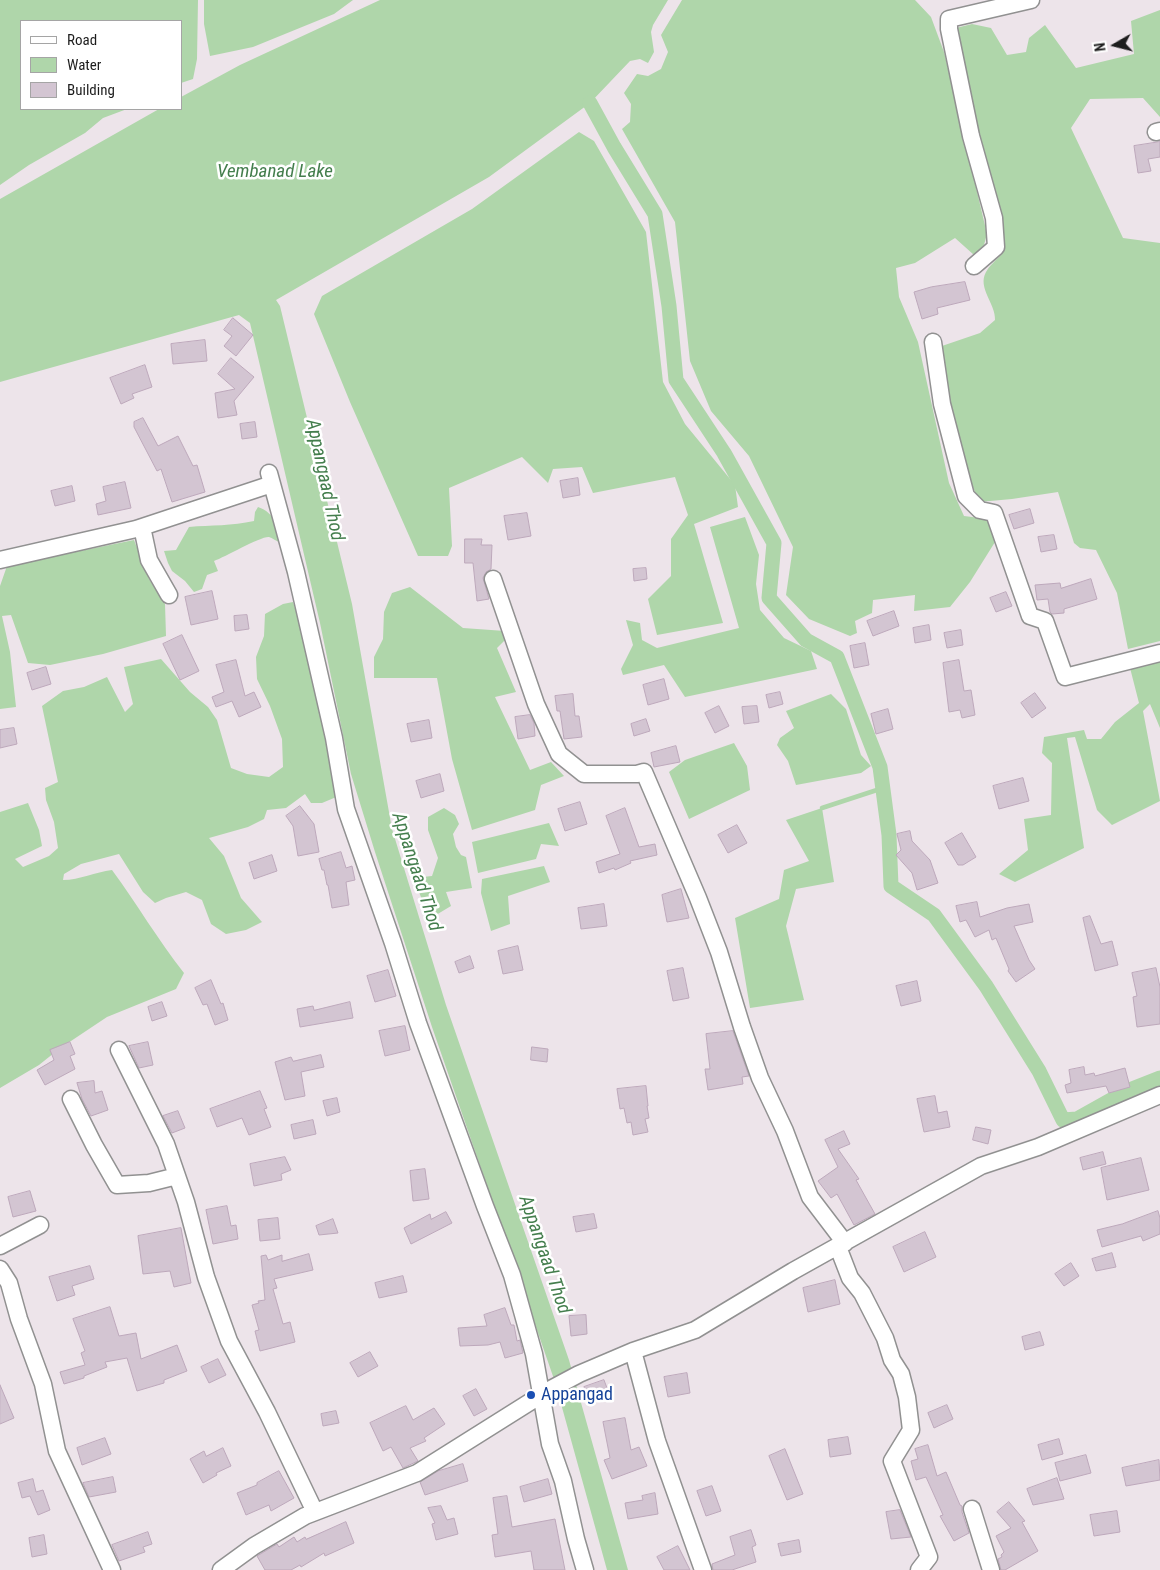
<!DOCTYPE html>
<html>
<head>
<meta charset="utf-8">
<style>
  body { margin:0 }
  #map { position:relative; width:1160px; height:1570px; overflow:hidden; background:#ede4ea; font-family:"Roboto Condensed",sans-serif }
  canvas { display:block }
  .legend { position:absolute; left:20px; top:20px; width:162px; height:90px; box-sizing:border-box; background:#fff; border:1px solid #a5a5a5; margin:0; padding:6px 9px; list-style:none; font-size:15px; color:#1d1d1d }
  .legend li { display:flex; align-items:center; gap:10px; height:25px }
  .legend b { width:25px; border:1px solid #a5a5a5 }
  .north { position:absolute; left:1090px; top:20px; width:50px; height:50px; -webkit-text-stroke:4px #fff; paint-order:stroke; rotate:262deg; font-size:14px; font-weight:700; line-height:20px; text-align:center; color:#1d1d1d }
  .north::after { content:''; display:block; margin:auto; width:18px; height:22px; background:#1d1d1d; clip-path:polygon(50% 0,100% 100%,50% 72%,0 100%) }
</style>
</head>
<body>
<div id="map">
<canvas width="1160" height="1570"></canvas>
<ul class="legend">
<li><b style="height:6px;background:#fff"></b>Road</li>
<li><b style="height:14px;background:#afd6aa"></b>Water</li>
<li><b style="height:14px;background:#d3c5d2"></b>Building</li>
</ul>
<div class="north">N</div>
</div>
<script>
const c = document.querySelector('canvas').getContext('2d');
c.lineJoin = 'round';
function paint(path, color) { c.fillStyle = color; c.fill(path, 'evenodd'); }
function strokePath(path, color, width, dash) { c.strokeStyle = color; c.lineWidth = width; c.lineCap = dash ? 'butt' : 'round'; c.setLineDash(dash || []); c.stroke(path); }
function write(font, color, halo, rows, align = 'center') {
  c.font = font + ' "Roboto Condensed",sans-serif'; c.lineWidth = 5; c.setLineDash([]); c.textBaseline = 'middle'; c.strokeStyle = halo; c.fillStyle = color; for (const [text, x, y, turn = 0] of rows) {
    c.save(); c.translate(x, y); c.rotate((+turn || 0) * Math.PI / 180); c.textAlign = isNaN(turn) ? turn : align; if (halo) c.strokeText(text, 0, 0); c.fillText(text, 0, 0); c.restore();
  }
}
paint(new Path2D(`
  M0 0H198L197 59 193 79 181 83V21H21V109H127L103 118 85 133 29 165 0 185Z
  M204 0H353L334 14 253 47 210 56 204 24Z
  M380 0H668L653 25 651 32 654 52 648 63 640 59 630 61 590 103 489 177 276 300 280 306 352 604 392 829 446 1005 569 1360 628 1570H607L555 1382 432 1027 375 852 351 774 320 623 250 323 239 315 0 382V199L159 109H181V97L240 65Z
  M682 0H915L931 17 944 52 987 234 984 245 974 255 955 238 915 263 896 268 899 297 918 342 949 483 964 516 988 519 995 542 970 582 950 607 914 611 915 595 873 600 872 613 855 621 857 633 850 636 809 619 786 595 793 547 749 456 711 411 690 361 675 222 622 129 630 122 631 104 624 93 637 74 648 76 661 69 668 52 661 35Z
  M1160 10V117L1143 98 1090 99 1071 128 1123 238 1160 243V641L1128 649 1117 593 1096 550 1080 548 1074 543 1058 492 1012 499 979 502 965 467 946 403 939 347 980 333 995 320C996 304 977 288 986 272 989 266 997 259 1002 254L1003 232 952 29 972 24 991 28 1007 55 1026 52 1029 38 1045 25 1076 68 1134 54 1131 21Z
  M579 132 594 141 646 232 663 382 685 424 735 485 738 507 694 524 723 623 657 635 648 599 671 576V539L688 515 675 477 593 493 582 467 553 469 548 483 522 457 449 488 452 546 448 556H418L350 402 314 314 322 296 472 209Z
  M258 507C275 513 277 526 280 543 277 541 272 538 269 537 261 536 225 557 214 561L218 571 207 575 202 589 194 592 185 581 172 571 168 563 164 551 176 550 189 527C211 525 232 526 254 521L255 512Z
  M745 517 759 555 756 584 760 610 784 638 811 651 817 669 685 697 664 665 623 675 621 669 633 645 626 620 640 623 642 640 657 648 739 628 710 527Z
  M134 540 149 579 165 604 166 636 103 654 50 665 28 663 11 615 2 616 10 652 16 707 0 709V586L7 566Z
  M410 587 463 628 505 631 506 639 497 648 516 692 495 697 530 770 551 762 564 776 541 785 535 810 472 830 452 759 437 678H374V657L383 639 384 612 392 593Z
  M293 602 303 633 341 795 322 803H311L305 794 286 808 267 810 264 819 248 827 209 838 224 856 241 898 262 922 246 930 226 934 211 924 202 900 186 892 166 898 155 903 143 892 119 854 81 864 64 874 63 880C80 880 95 872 112 870 137 904 158 940 184 973L176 989 107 1017 59 1049 39 1065 0 1088V812L28 803 39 830 42 846 15 859 23 867 49 856 58 848 54 822 46 800 45 788 58 782 42 706 63 691 84 687 107 677 125 712 133 704 124 667 161 659 190 692 208 707 217 720 231 768 247 774 269 777 283 767 282 739 270 706 257 679 256 657 264 636 265 614 283 604Z
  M1160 656V728L1150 704 1143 711 1160 801 1112 825 1097 810 1075 737 1067 738 1084 848 1015 882 999 874 1028 850 1024 819 1051 815 1052 763 1042 753 1044 737 1084 730 1087 739H1101L1115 722 1139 703 1129 664Z
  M831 694 846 709 861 755 871 766 861 773 796 785 788 761 777 745 780 738 794 728 786 711Z
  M734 743 747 766 750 790 689 819 669 772 685 760Z
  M444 808 455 815 459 824 453 834 456 847 461 855 466 857 472 888 446 892 451 906 436 915 426 909 413 878 432 876 438 858 428 830V817Z
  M822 808 834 882 796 889 786 926 804 1000 750 1008 735 918 779 899 784 870 809 861 786 820Z
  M549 823 559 846 541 844 536 859 478 873 472 842Z
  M544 866 550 882 508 896 510 924 491 931 481 893 482 879Z`), '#afd6aa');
strokePath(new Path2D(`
  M822 808 883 788`), '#afd6aa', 4.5);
strokePath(new Path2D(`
  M590 103 614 147 655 214 669 306 676 380 724 453 774 543 769 598 806 640 837 657 880 767 889 835 891 886 934 915 986 986 1039 1071 1063 1120 1077 1119 1127 1091 1160 1078`), '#afd6aa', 15);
const building = new Path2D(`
  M1160 142V157L1148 159 1151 171 1138 173 1134 146Z
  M965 282 970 300 937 308 938 314 922 319 914 292 931 287Z
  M233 318 253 335 236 356 224 346 232 336 224 330Z
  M205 340 207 361 173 364 171 344Z
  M231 358 254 377 234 401 237 415 218 418 215 393 235 389 218 374Z
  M145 365 152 387 132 394 134 398 121 404 110 378Z
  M143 418 158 446 178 436 193 466 197 465 205 492 172 502 161 469 157 471 134 427V422Z
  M255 422 257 437 242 439 240 424Z
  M578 478 580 495 563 498 560 481Z
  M125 482 131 508 98 515 96 504 106 501 103 487Z
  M72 486 75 501 55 506 51 491Z
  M1030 509 1034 523 1014 529 1009 515Z
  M527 513 531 536 508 540 504 516Z
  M1054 535 1057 549 1041 552 1038 537Z
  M465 539H482L481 545H492L491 569 486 572 483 578 489 599 477 601 473 563H465Z
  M646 568 647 579 634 581 633 569Z
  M1091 579 1097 599 1064 609V613L1052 614 1050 612 1048 599 1037 600 1035 585 1060 583 1061 588Z
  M212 591 218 619 191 625 185 597Z
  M1006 592 1012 606 996 612 990 598Z
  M894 611 899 626 873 636 867 621Z
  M247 615 249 629 235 631 234 616Z
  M929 625 931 640 915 643 913 628Z
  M961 630 963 645 947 648 944 633Z
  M182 635 199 671 180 680 163 644Z
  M865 643 869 665 854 668 850 646Z
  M236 660 245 696 254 692 261 707 239 717 232 701 216 707 212 697 224 692 216 665Z
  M959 660 964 691 971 690 975 715 962 718 960 710 949 712 943 663Z
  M46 667 51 684 32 690 27 673Z
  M664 679 669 699 648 705 643 685Z
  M780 692 783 704 769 708 766 695Z
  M1035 693 1046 708 1032 718 1021 703Z
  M573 694 575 716H579L582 737 564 739 560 711H557L555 696Z
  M719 706 729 726 715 733 705 713Z
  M757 706 759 722 744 724 742 707Z
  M888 709 893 729 876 734 871 714Z
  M530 715 534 723 535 736 518 739 515 717Z
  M646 719 650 731 634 736 631 724Z
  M429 720 432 738 411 742 407 724Z
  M14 728 17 744 0 748V730Z
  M676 746 680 762 654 767 651 753Z
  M440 774 444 791 421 798 416 781Z
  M1023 778 1029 801 999 809 993 786Z
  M580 802 587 824 565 831 558 809Z
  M300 806 314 824 319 852 298 856 293 826 286 816Z
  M625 808 639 847 655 844 657 855 630 861 631 863 615 870 614 868 599 873 596 862 620 854 606 816Z
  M737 825 747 843 728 853 718 835Z
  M910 831 912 841 930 860 938 883 917 890 912 873 896 855 901 850 897 834Z
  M962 833 976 857 963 865H958L945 843Z
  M341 852 346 868 352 866 355 880 346 882 349 905 332 908 328 885H327L324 870H322L319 859Z
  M272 855 277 871 254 879 249 863Z
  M681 889 689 918 667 922 662 895Z
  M977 902 980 917 1007 908 1029 904 1033 922 1014 926 1029 960 1035 969 1016 982 1008 971 1009 969 996 938 992 940 989 930 975 937 966 920 960 922 956 906Z
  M604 904 607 926 581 929 578 908Z
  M1090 916 1101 944 1112 941 1118 965 1095 971 1083 918Z
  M518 946 523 970 503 974 498 951Z
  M470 956 474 968 459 973 455 962Z
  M683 968 689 998 673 1001 667 971Z
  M1156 968 1160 987V1024L1137 1027 1133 997 1137 996 1132 973Z
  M388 970 396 996 375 1002 367 976Z
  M211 980 221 1004 223 1003 228 1020 215 1025 207 1004 203 1005 195 988Z
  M917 981 921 1001 901 1006 896 986Z
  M162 1002 167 1016 152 1021 148 1007Z
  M350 1002 353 1018 300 1027 297 1009 313 1006 314 1010Z
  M405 1026 410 1050 385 1056 379 1031Z
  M733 1031 749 1076 742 1077 743 1084 708 1090 705 1069H710L706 1034Z
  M70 1042 75 1054 70 1056 75 1069 45 1085 37 1070 54 1060 50 1050Z
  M148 1042 153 1065 139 1068 129 1046Z
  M532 1047 548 1049 547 1062 531 1060Z
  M321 1055 324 1067 301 1072 305 1096 285 1100 275 1062 291 1057 293 1061Z
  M1084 1067 1085 1075 1094 1073 1095 1076 1125 1068 1130 1087 1109 1093 1106 1086 1067 1093 1065 1085 1071 1083 1069 1070Z
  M94 1081 95 1093 102 1091 108 1110 91 1116 82 1099 77 1083Z
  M646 1086 648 1106H647L649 1118 645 1119 648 1132 633 1135 631 1122 627 1123 624 1108 620 1109 617 1089Z
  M260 1091 267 1108 264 1109 271 1127 249 1135 242 1118 217 1127 210 1109Z
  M935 1096 938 1113 947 1111 950 1127 924 1132 917 1099Z
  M337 1098 340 1112 327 1116 323 1101Z
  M178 1111 185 1128 172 1133 163 1116Z
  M313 1120 316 1134 294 1139 291 1125Z
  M976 1127 991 1130 988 1144 973 1140Z
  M844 1131 850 1144 838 1149 859 1179 856 1180 875 1214 854 1225 837 1194 831 1198 818 1181 838 1167 825 1140Z
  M1103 1152 1106 1164 1083 1170 1080 1158Z
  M285 1157 291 1170 281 1174 282 1180 254 1186 250 1164Z
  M1141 1158 1149 1190 1107 1200 1101 1168Z
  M425 1169 429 1199 413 1201 410 1171Z
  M30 1191 36 1211 13 1217 8 1197Z
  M227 1206 231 1226 236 1225 238 1239 213 1244 206 1210Z
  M1158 1211 1160 1218V1234L1143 1241 1141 1236 1102 1247 1097 1230 1122 1224Z
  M446 1212 452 1223 411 1244 404 1228 430 1214 431 1219Z
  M594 1214 597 1228 576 1232 573 1217Z
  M278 1218 280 1239 260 1241 258 1220Z
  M333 1219 338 1233 319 1235 316 1226Z
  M181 1228 191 1283 174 1287 170 1271 143 1274 138 1236Z
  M925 1232 936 1257 904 1272 893 1247Z
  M1112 1253 1116 1267 1096 1271 1092 1259Z
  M309 1254 313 1270 274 1279 277 1288 273 1289 283 1324 290 1322 295 1342 260 1351 255 1331 259 1330 252 1305 259 1303 258 1301 265 1300 261 1256 266 1255 268 1260 282 1255V1261Z
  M1071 1263 1079 1276 1064 1286 1055 1274Z
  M90 1266 94 1279 72 1286 75 1295 57 1301 49 1277Z
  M403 1276 407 1292 379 1298 375 1283Z
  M835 1280 840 1304 808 1312 803 1288Z
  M110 1307 119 1336 136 1333 141 1359 177 1345 187 1371 164 1380V1383L137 1391 127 1358 105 1362 107 1367 84 1376V1378L64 1384 60 1372 85 1365 81 1353 85 1351 73 1319Z
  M505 1308 511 1325H514L517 1341 520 1340 523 1353 505 1358 500 1342 488 1345 460 1346 458 1328 487 1326 484 1315Z
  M586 1315 587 1334 571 1336 569 1316Z
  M1040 1332 1044 1345 1025 1350 1022 1337Z
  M370 1352 378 1366 358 1377 350 1363Z
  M218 1359 226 1375 209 1383 201 1367Z
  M687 1373 690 1393 668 1397 664 1377Z
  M604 1380 610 1396 590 1404 584 1387Z
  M0 1385 14 1418 0 1424Z
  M476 1389 487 1409 474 1416 463 1396Z
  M947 1405 953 1419 934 1428 928 1413Z
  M406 1406 413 1420 434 1408 445 1424 424 1438 426 1441 410 1448 418 1461 403 1468 391 1447 383 1451 370 1423Z
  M336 1411 339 1423 323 1426 321 1414Z
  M625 1418 631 1450 639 1447 647 1466 612 1479 604 1460 610 1458 603 1422Z
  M848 1437 851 1454 830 1457 828 1440Z
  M105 1438 111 1454 82 1465 77 1448Z
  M1059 1439 1063 1454 1042 1460 1038 1445Z
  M928 1445 937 1476 946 1472 960 1505 962 1506V1512L969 1533 954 1541 940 1516 943 1515 926 1477 916 1480 911 1461 918 1459 915 1449Z
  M223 1448 231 1466 216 1473 217 1475 203 1483 190 1459 204 1451 206 1456Z
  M785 1449 803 1494 787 1500 769 1456Z
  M1086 1455 1091 1473 1060 1481 1055 1463Z
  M1159 1460 1160 1480 1126 1486 1122 1468Z
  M463 1464 468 1481 425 1495 420 1482 438 1471Z
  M279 1471 294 1498 271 1511 269 1505 246 1515 237 1493 257 1485V1483Z
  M113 1477 116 1492 89 1497 83 1483Z
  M1057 1478 1064 1499 1033 1505 1027 1489Z
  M33 1479 36 1492 43 1490 50 1510 38 1515 30 1496 22 1498 18 1483Z
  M548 1479 552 1494 524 1502 520 1487Z
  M712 1486 721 1511 706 1516 697 1491Z
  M655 1493 658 1514 628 1519 625 1503 643 1500 642 1496Z
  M507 1496 512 1527 555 1519 565 1570H534L531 1551 495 1557 492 1535 498 1534 493 1498Z
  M1009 1502 1025 1521 1022 1522 1038 1551 1005 1570H1001L998 1559 1002 1557 1001 1555 1004 1552 996 1536 1011 1528 997 1512Z
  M441 1506 447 1520 454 1518 458 1534 436 1540 432 1524 435 1523 428 1508Z
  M900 1510 911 1537 891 1539 886 1512Z
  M1117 1511 1120 1532 1094 1536 1090 1515Z
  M346 1522 354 1543 325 1556 324 1553 301 1567 300 1565 291 1570H265L257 1556 277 1544 279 1547 294 1537 297 1542 305 1537 306 1539Z
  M751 1530 756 1545 752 1547 756 1562 732 1570H713L712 1564 735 1555 730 1537Z
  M148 1532 152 1544 143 1547 145 1552 119 1561 112 1545Z
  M44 1535 47 1554 32 1557 29 1538Z
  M799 1540 801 1552 781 1556 778 1544Z
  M678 1546 690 1570H664L657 1557Z`);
paint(building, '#d3c5d2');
strokePath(building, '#bda8bb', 1);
const minor = new Path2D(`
  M1156 132 1160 131
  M974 266 996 247 994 218 971 136 949 29V19L1031 0
  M933 342 942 404 966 496 980 510 994 513 1030 616 1045 621 1065 677 1160 653
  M269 473 296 572 334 738 346 809 393 943 418 1023 485 1206 512 1275 534 1354 550 1444 563 1481 576 1539 585 1570
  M142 527 149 560 169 595
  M0 560 136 529 272 484
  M493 579 536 704 559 754 584 774H637L644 772 698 898 719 952 742 1027 760 1078 785 1131 810 1197 845 1243
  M119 1050 166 1144 186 1202 206 1277 229 1341 267 1412 315 1512
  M71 1099 94 1145 117 1185 149 1183 177 1176
  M0 1246 40 1225
  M838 1247 850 1278 862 1293 885 1338 892 1360 901 1374 907 1397 911 1430 892 1461 929 1557 919 1570
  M0 1269 9 1283 19 1319 43 1384 57 1451 112 1570
  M633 1351 657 1441 703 1570
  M972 1509 991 1570
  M221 1570 254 1546 305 1516 417 1473 549 1390 579 1374 633 1351 695 1330 793 1271 981 1166 1038 1147 1160 1095`);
strokePath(minor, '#919191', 19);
strokePath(minor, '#fff', 16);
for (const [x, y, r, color] of [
  [531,1395,5,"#1a4fb4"]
]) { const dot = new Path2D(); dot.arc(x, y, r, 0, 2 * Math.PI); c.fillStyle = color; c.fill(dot); strokePath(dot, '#fff', 2); }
write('18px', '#164399', '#fff', [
  ["Appangad",541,1395]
], 'left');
write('italic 19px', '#447e4d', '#fff', [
  ["Vembanad Lake",275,172],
  ["Appangaad Thod",324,480,78],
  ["Appangaad Thod",416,872,72],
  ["Appangaad Thod",544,1255,71]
]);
</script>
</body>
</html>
